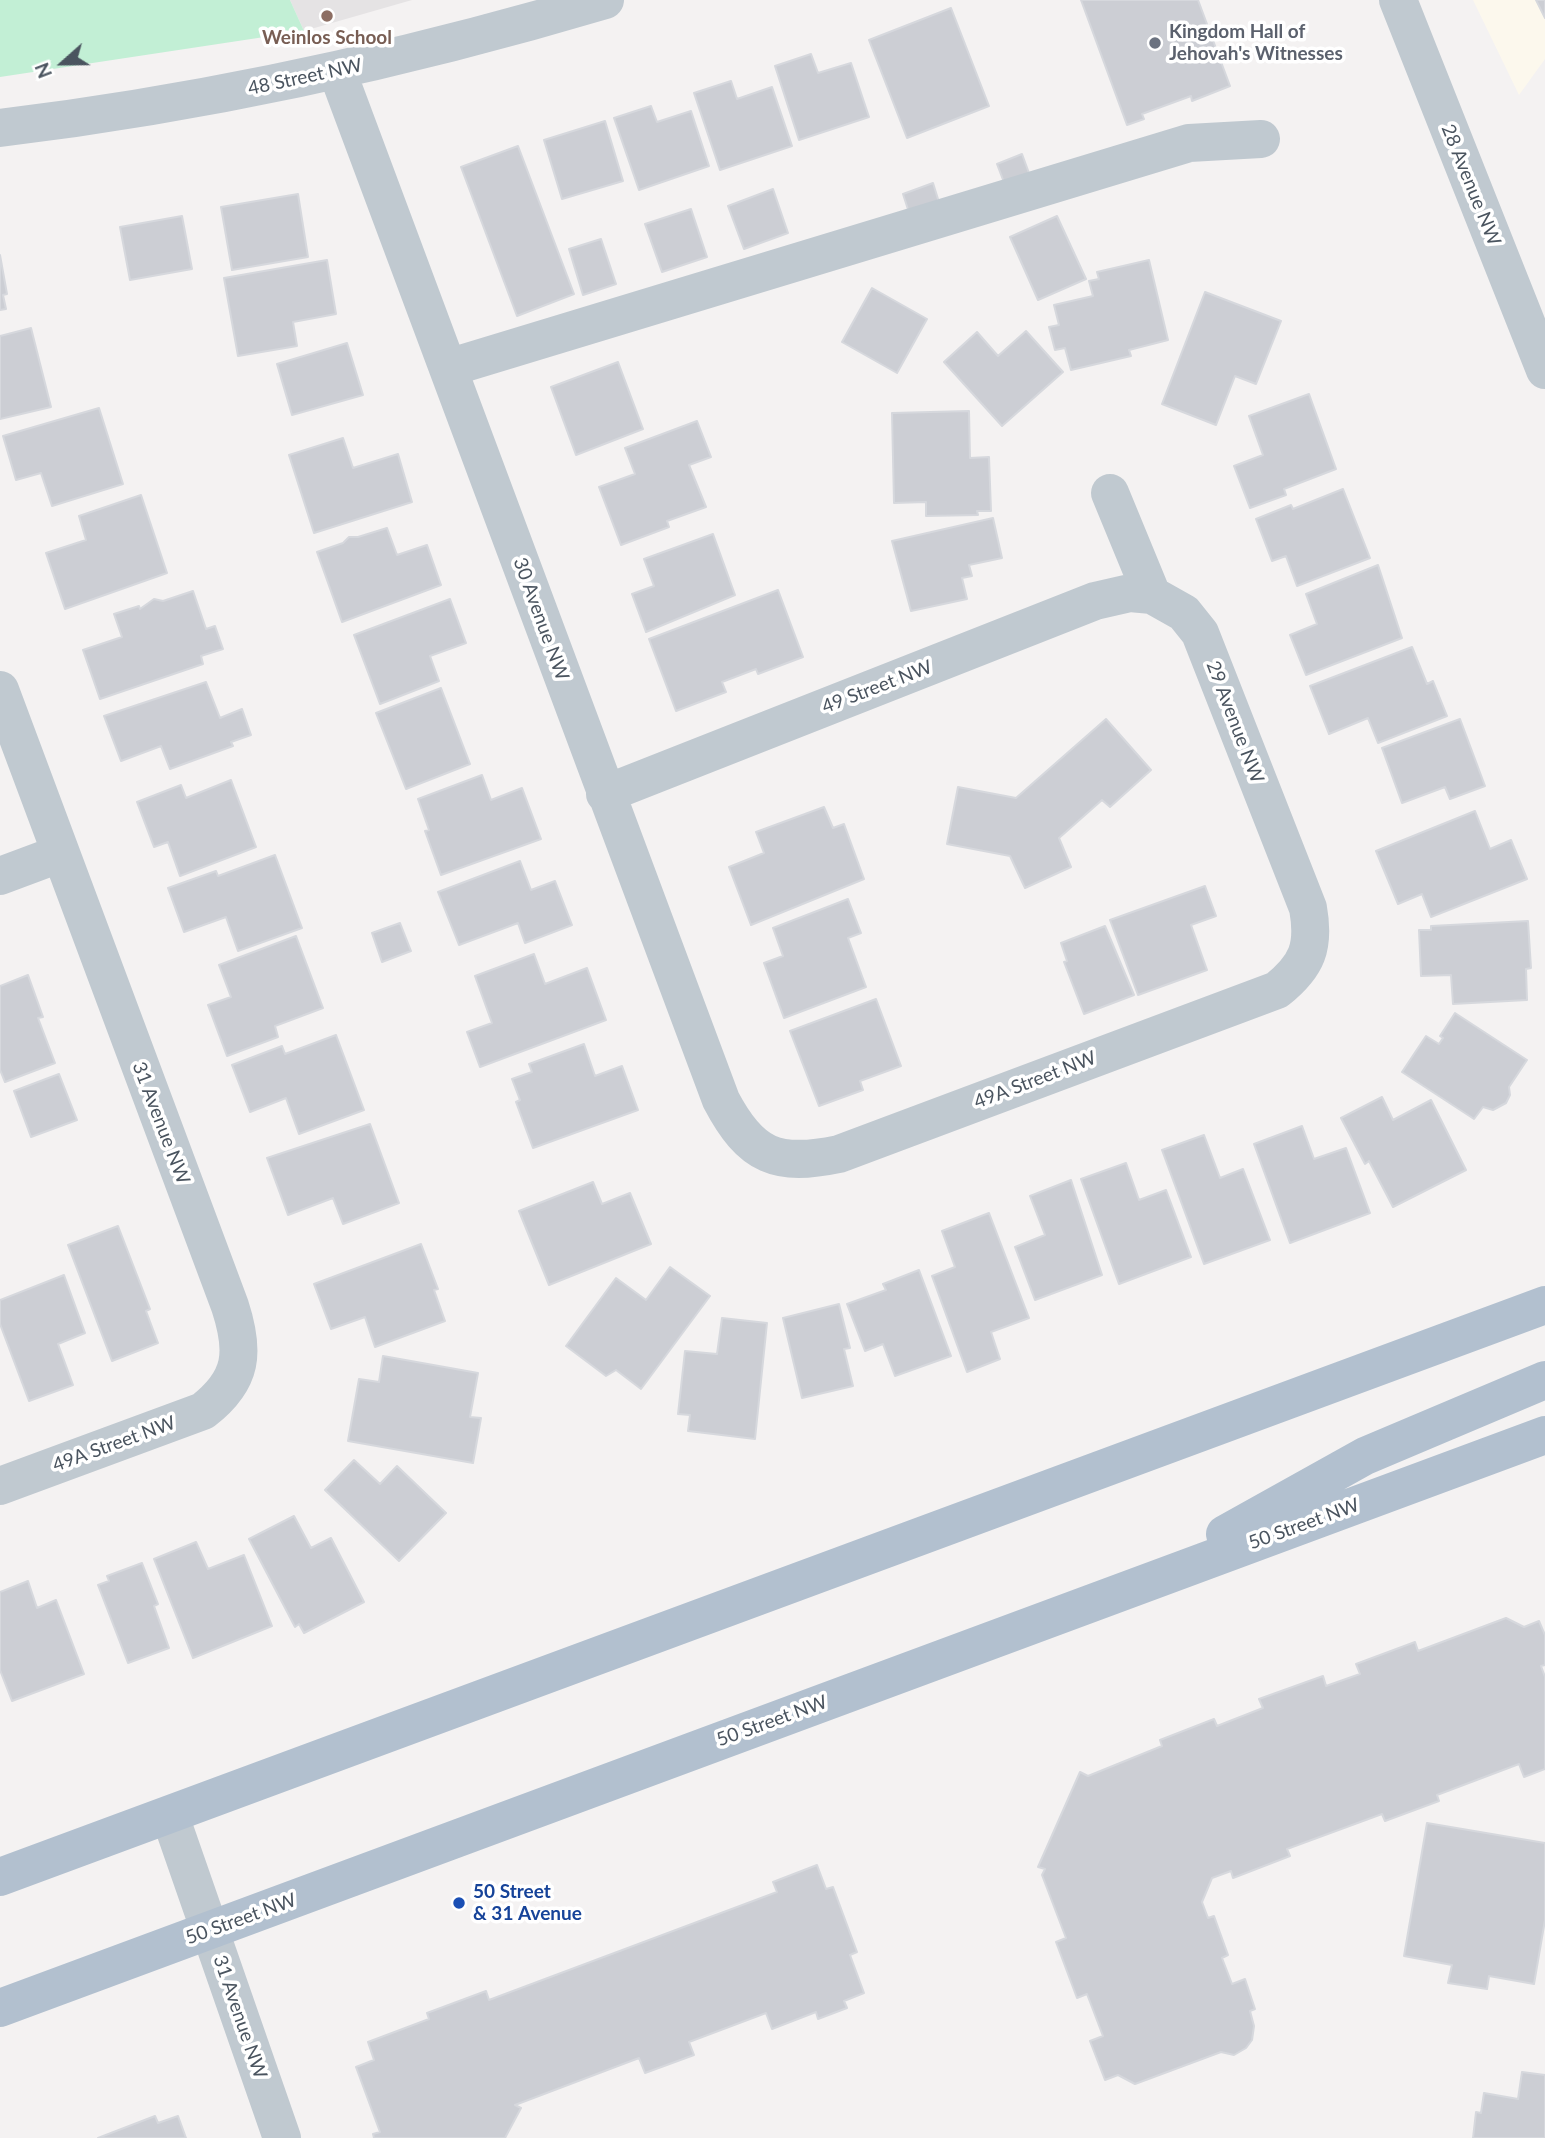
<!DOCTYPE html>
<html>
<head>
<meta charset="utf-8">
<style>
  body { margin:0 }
  #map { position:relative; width:1545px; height:2138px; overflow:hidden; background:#f4f2f2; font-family:Lato,sans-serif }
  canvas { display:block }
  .north { position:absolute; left:28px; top:28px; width:70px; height:70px; -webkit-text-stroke:5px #fff; paint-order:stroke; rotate:249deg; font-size:19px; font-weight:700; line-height:28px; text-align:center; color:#4a545f }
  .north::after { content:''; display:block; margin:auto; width:24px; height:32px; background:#4a545f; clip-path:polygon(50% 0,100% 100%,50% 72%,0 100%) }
</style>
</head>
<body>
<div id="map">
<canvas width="1545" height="2138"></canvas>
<div class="north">N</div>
</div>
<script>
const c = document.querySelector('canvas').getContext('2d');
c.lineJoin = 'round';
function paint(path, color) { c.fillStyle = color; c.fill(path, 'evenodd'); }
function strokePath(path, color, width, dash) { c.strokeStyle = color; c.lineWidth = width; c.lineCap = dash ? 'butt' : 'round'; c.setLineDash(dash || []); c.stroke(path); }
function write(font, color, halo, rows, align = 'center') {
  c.font = font + ' Lato,sans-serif'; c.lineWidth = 7; c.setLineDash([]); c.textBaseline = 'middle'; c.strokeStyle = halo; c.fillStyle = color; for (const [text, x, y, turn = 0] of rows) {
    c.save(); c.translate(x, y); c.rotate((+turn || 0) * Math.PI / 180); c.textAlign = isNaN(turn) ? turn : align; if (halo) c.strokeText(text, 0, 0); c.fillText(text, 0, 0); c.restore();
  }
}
paint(new Path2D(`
  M1473 0H1545V59L1519 95Z`), '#fcf8ed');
paint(new Path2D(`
  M290 0H412L304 31Z`), '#e5e3e4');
paint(new Path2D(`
  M0 0H290L304 31 0 77Z`), '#c2efd5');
const building = new Path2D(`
  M1081 0H1198L1230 86 1192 101 1191 96 1142 114 1144 119 1127 125Z
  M1536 0H1545V18Z
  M951 8 989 106 907 138 869 40Z
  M811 54 818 73 851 63 869 117 799 140 775 66Z
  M731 81 737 99 772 87 792 146 720 170 694 93Z
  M651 106 657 122 691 111 709 166 639 190 614 118Z
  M605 121 623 181 562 199 544 140Z
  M518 146 574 294 517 316 461 167Z
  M1022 154 1033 184 1008 193 997 164Z
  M933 183 943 215 913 225 903 194Z
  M773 189 788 233 744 249 728 206Z
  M298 194 308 257 232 270 221 207Z
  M691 209 707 257 662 272 645 224Z
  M182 216 192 269 130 280 120 227Z
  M1057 216 1086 279 1038 300 1010 237Z
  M601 239 616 284 583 295 569 249Z
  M0 255 7 294 3 295 6 309 0 310Z
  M327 260 336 314 293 322 297 346 238 356 224 278Z
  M1149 260 1168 340 1129 350 1131 356 1071 370 1065 348 1055 350 1049 327 1059 325 1054 305 1093 296 1089 281 1099 279 1097 272Z
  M872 288 927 319 897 373 842 342Z
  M1205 292 1281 321 1256 384 1235 376 1216 425 1162 404Z
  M31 328 51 407 0 419V336Z
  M1026 331 1063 372 1002 426 944 362 977 332 998 356Z
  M347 343 363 395 292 415 277 364Z
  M618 362 643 429 576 455 551 387Z
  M1309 394 1336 469 1284 489 1286 495 1250 508 1234 466 1263 455 1249 416Z
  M99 408 123 484 52 506 41 473 16 480 3 436Z
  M969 411 970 458 989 457 991 511H977L978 515 926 516V502L894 503 892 413Z
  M697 421 711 457 689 465 706 507 667 521 669 527 621 545 599 487 635 474 625 448Z
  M343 438 353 468 398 454 412 502 314 533 289 455Z
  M1343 489 1370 558 1297 586 1286 556 1272 561 1256 519 1291 505 1293 509Z
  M141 495 167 573 65 609 46 553 86 540 79 516Z
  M993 518 1002 558 969 565 972 576 962 578 967 599 911 611 892 541Z
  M387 528 397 555 427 545 441 585 342 622 317 552 343 543 349 537H358Z
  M713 534 735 595 646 632 632 594 654 586 644 559Z
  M1378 565 1402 638 1306 675 1290 635 1317 624 1306 594Z
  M778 590 803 657 758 674 756 669 722 682 726 692 676 711 649 639Z
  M193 591 206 629 215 626 223 649 201 656 203 664 100 699 83 650 122 637 114 614 139 606 140 609 154 599 163 601Z
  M450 599 466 643 430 656 439 681 380 704 354 635Z
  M1412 647 1427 684 1433 681 1447 716 1378 743 1368 718 1329 734 1310 686Z
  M206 682 220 718 242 709 251 735 231 742 233 746 170 769 161 746 121 761 104 716Z
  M441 688 470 764 406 789 376 713Z
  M1106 719 1151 770 1110 807 1102 800 1059 838 1071 867 1025 888 1010 856 947 844 958 787 1016 798Z
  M1460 719 1485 786 1450 799 1445 787 1402 803 1382 748Z
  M482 775 491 800 522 788 541 839 441 875 425 831 429 830 418 799Z
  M231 780 256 847 180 876 168 842 154 847 137 802 181 785 186 798Z
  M824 807 833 828 844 824 864 879 751 925 729 867 764 853 756 832Z
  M1475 811 1490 849 1511 840 1527 879 1431 917 1422 894 1398 904 1376 851Z
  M275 855 302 928 238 951 226 917 184 932 168 888 216 871 218 876Z
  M520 861 531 890 555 881 572 925 525 943 518 923 459 945 438 892Z
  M1205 886 1216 916 1191 925 1207 970 1138 995 1110 920Z
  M848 899 861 933 848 938 866 987 784 1018 764 963 783 956 773 928Z
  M1528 921 1531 968 1526 969 1527 1000 1453 1004 1451 975 1421 976 1419 930H1431V926Z
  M400 923 411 951 382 962 372 933Z
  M1105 926 1134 995 1084 1014 1064 962 1067 961 1061 943Z
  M296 936 323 1008 275 1026 278 1037 227 1056 208 1005 231 997 219 965Z
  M534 954 545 984 587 968 606 1020 480 1067 467 1032 492 1023 475 976Z
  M28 975 43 1017 38 1018 55 1063 5 1082 0 1070V986Z
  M876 999 901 1066 860 1081 863 1090 819 1106 790 1031Z
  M1455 1013 1527 1060 1509 1087 1510 1095 1506 1103 1493 1110 1483 1107 1474 1119 1402 1072 1426 1036 1439 1044 1443 1038 1440 1036Z
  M336 1035 364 1110 299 1134 286 1098 250 1112 232 1065 282 1046 285 1054Z
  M584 1044 595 1076 622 1066 638 1110 533 1148 516 1102 520 1100 512 1079 532 1072 529 1064Z
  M59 1074 77 1120 31 1137 14 1091Z
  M1382 1097 1393 1120 1431 1100 1466 1170 1393 1207 1369 1161 1365 1164 1341 1118Z
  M370 1124 399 1203 343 1224 333 1198 288 1215 267 1158Z
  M1302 1126 1314 1159 1346 1148 1370 1213 1290 1243 1254 1144Z
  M1204 1135 1220 1178 1243 1169 1270 1240 1204 1264 1162 1150Z
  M1126 1163 1139 1200 1166 1190 1191 1257 1119 1284 1081 1179Z
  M1071 1180 1102 1275 1035 1300 1015 1247 1045 1235 1030 1196Z
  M593 1182 602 1204 630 1193 651 1244 549 1285 519 1211Z
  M989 1213 1029 1318 991 1332 1000 1359 967 1372 932 1276 955 1267 942 1231Z
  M118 1226 150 1309 146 1311 158 1343 112 1361 68 1245Z
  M421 1244 438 1289 434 1290 445 1321 375 1347 365 1317 331 1329 314 1284Z
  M670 1267 710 1296 641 1389 616 1370 606 1376 566 1346 616 1278 646 1300Z
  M919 1270 951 1356 895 1376 883 1344 865 1351 847 1304 886 1290 883 1284Z
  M64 1275 85 1333 58 1344 73 1385 29 1401 0 1324V1300Z
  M839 1304 850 1348 844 1349 853 1386 802 1398 783 1318Z
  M722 1318 767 1323 755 1439 688 1431 690 1415 678 1414 685 1351 717 1354Z
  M383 1356 478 1373 470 1417 481 1418 473 1463 348 1441 359 1379 379 1382Z
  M354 1460 380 1484 397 1466 446 1513 399 1561 325 1490Z
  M294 1516 311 1548 331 1538 364 1602 304 1633 299 1624 295 1627 249 1539Z
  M196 1542 208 1569 244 1555 272 1626 193 1658 154 1559Z
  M142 1563 158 1604 154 1606 169 1648 128 1663 98 1585 109 1581 107 1576Z
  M28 1581 37 1608 56 1600 84 1674 12 1701 0 1670V1592Z
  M1506 1618 1524 1627 1539 1621 1545 1635V1665L1541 1666 1545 1677V1769L1524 1777 1519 1764 1437 1795 1439 1801 1385 1821 1382 1814 1287 1849 1290 1856 1233 1878 1231 1871 1212 1878 1202 1902 1208 1918 1214 1916 1228 1955 1222 1958 1232 1984 1245 1979 1255 2009 1250 2011 1254 2026 1252 2040 1246 2048 1234 2055 1221 2052 1135 2084 1118 2075 1105 2080 1090 2041 1103 2036 1087 1994 1077 1998 1056 1942 1066 1938 1042 1875 1045 1869 1038 1867 1080 1772 1088 1776 1162 1746 1160 1740 1214 1719 1217 1726 1263 1708 1259 1699 1323 1676 1326 1686 1360 1674 1356 1664 1415 1642 1418 1651Z
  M1427 1823 1545 1843V1920L1534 1984 1489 1976 1487 1989 1448 1983 1452 1965 1404 1956Z
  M817 1865 826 1889 833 1887 857 1952 850 1955 864 1993 844 2001 847 2008 818 2019 816 2012 772 2029 766 2013 689 2042 694 2055 645 2073 639 2058 515 2105 521 2108 505 2138H374L373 2134 380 2132 356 2067 374 2060 368 2042 429 2019 427 2013 486 1991 489 2000 777 1892 773 1882Z
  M1522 2072 1545 2075V2138H1473L1476 2112 1481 2113 1484 2093 1518 2099Z
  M155 2116 158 2123 178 2116 186 2138H98Z`);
paint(building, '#ccced4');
strokePath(building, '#d6d8dd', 2);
strokePath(new Path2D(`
  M1398 0 1545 370
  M337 71 721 1100C751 1157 777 1167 839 1154L1277 990C1307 966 1315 947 1308 908L1200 633 1184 613 1152 595 1110 493
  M0 128C205 103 407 59 605 0
  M448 368 1189 143 1261 139
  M0 690 230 1306C245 1352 243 1380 203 1411L0 1486
  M605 794 1095 601 1130 593 1152 595
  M0 876 59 854
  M170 1816 282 2138`), '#c0c9d0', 38);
strokePath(new Path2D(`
  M1225 1534 1365 1456 1545 1380
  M0 1877 1545 1305
  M0 2008 1545 1435`), '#b2c0cf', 38);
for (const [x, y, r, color] of [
  [327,16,7,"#8d6e63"],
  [1155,43,7,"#6b7280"],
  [459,1903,7,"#1a4fb4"]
]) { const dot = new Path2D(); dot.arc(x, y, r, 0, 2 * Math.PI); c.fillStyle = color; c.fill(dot); strokePath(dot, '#fff', 2.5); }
write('bold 19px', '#5b616d', '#fff', [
  ["Kingdom Hall of",1169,32],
  ["Jehovah's Witnesses",1169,54]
], 'left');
write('bold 19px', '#785e54', '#fff', [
  ["Weinlos School",327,38]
]);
write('19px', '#4a545f', '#fff', [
  ["48 Street NW",305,77,-12],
  ["28 Avenue NW",1471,185,68],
  ["30 Avenue NW",541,619,70],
  ["49 Street NW",877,687,-21],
  ["29 Avenue NW",1235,722,69],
  ["49A Street NW",1035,1080,-21],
  ["31 Avenue NW",161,1123,69],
  ["49A Street NW",114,1444,-20],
  ["50 Street NW",1304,1524,-20],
  ["50 Street NW",772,1721,-20],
  ["50 Street NW",241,1919,-20],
  ["31 Avenue NW",240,2017,71]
]);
write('bold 19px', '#164399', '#fff', [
  ["50 Street",473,1892],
  ["& 31 Avenue",473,1914]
], 'left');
</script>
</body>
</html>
